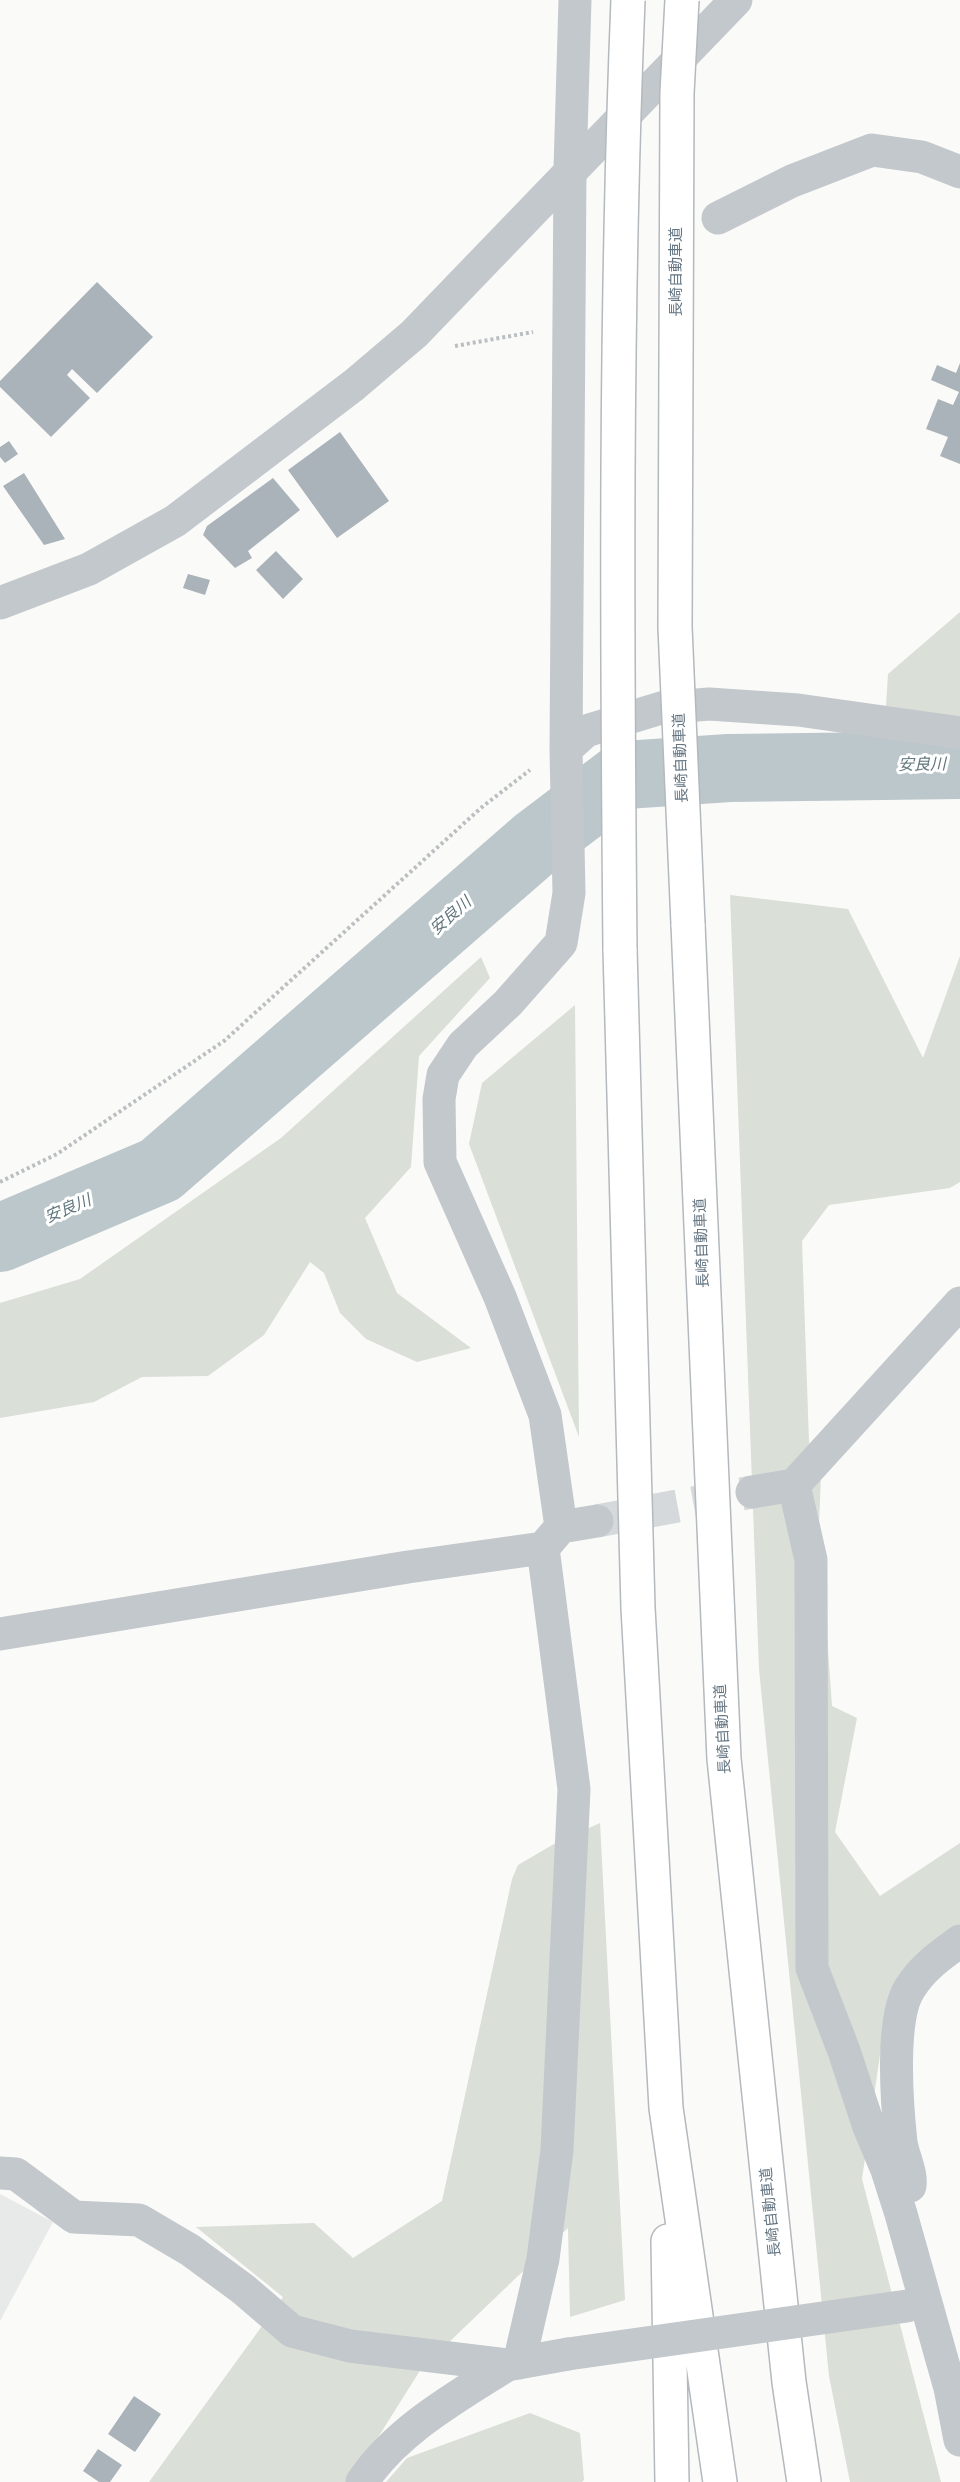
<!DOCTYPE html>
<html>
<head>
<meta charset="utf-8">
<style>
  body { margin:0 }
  canvas { display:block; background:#fafaf8 }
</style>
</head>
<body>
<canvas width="960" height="2482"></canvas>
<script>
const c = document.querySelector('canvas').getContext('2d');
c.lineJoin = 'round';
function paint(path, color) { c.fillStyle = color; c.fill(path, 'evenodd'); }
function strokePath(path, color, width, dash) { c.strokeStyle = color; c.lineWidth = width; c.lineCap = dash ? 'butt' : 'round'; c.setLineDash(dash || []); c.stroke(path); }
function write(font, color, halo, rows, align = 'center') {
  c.font = font + ' "Work Sans","Noto Sans JP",sans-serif'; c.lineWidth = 6; c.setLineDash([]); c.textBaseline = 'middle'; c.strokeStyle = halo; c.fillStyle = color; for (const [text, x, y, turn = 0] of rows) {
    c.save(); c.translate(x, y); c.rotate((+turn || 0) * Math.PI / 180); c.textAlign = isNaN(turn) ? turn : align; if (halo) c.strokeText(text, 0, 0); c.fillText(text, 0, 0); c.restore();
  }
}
paint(new Path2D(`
  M0 2194 53 2222 0 2321Z`), '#e8e9e9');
paint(new Path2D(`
  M960 612V717L886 706 888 674Z
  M730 895 848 909 923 1058 960 956V1182L950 1188 829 1205 802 1241 809 1442 821 1476 819 1523 832 1706 857 1718 835 1832 880 1896 960 1843V1928L888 2000 862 2179 941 2482H850L829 2376 759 1669Z
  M481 957 490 978 419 1056 411 1167 365 1218 397 1293 471 1348 417 1362 366 1339 340 1313 324 1273 310 1262 264 1335 208 1376 142 1377 94 1402 0 1418V1303L80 1279 281 1138Z
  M575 1005 579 1437 469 1144 482 1083Z
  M600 1823 625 2300 570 2317 568 2228 421 2369 350 2482H149L283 2297 196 2227 314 2223 353 2258 442 2201 512 1879 518 1865 554 1844Z
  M530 2413 580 2433 584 2480 582 2482H386L407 2458Z`), '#dadfd7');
strokePath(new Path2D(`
  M0 1238 160 1170 538 841 625 775 729 768 960 765`), '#bbc7cb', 68);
paint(new Path2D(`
  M97 282 153 337 97 393 72 369 67 375 90 398 51 437 0 387V381Z
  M960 363V464L940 456 948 437 926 429 938 399 953 405 959 392 931 380 937 365 956 373Z
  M340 432 389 501 337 538 288 470Z
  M9 441 18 454 5 463 0 457V447Z
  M24 473 65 539 44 545 3 486Z
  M273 478 300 510 248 551 252 558 235 568 203 535 207 526Z
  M276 551 303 579 283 599 256 570Z
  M188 574 210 580 205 595 183 588Z
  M134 2396 161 2414 135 2452 108 2434Z
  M98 2449 122 2465 110 2482H99L83 2471Z`), '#aab3b9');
strokePath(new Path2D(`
  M597 1521 752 1492`), '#d5d9db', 33, [33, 16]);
const motorway = new Path2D(`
  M688 924 724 1759 789 2382 804 2482
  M620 949 638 1608 666 2108 720 2482
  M668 2241 672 2482`);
strokePath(motorway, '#b4b9bd', 36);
strokePath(new Path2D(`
  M455 346 533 332
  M0 1182 57 1154 224 1041 482 807 530 770`), '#bbbfc2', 4, [3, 3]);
strokePath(new Path2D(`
  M718 218 792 181 872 150 922 157 960 172
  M566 749 586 731 661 708 709 704 798 710 960 733
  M794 1485 960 1303
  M752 1492 794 1485 811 1560 812 1968 844 2051 869 2127 887 2170 901 2214 950 2388 960 2440
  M561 1527 545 1415 500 1297 440 1162 439 1099 443 1075 463 1045 508 1003 561 943 569 893 566 749 570 169 575 0
  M0 1634 408 1567 543 1548 561 1527 597 1521
  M0 2173 16 2174 74 2217 139 2220 190 2250 243 2289 292 2331 350 2346 507 2365 568 2354
  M910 2186C912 2172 903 2156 901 2142 897 2105 890 2018 910 1988 923 1967 941 1955 960 1941
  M519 2363 543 2259 557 2150 574 1789 543 1548
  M362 2482C397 2430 455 2398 507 2365`), '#c3c8cc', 33);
strokePath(new Path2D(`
  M0 603 89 569 175 521 354 385 414 334 736 0`), '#c3c8cc', 33);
strokePath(motorway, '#fff', 33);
const motorwayBridge = new Path2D(`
  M682 0 677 93 675 627 688 924
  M620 949C617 633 615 316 628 0`);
strokePath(motorwayBridge, '#b4b9bd', 36, []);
strokePath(new Path2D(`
  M568 2354 907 2306`), '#c3c8cc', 33);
strokePath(motorwayBridge, '#fff', 33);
write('15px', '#657683', '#fff', [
  ["長崎自動車道",677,272,-90],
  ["長崎自動車道",681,758,-92],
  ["長崎自動車道",702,1243,-92],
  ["長崎自動車道",723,1729,-93],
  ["長崎自動車道",771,2212,-96]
]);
write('italic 16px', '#60757c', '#fff', [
  ["安良川",922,765,-1],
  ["安良川",451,916,-41],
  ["安良川",68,1209,-23]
]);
</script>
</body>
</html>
